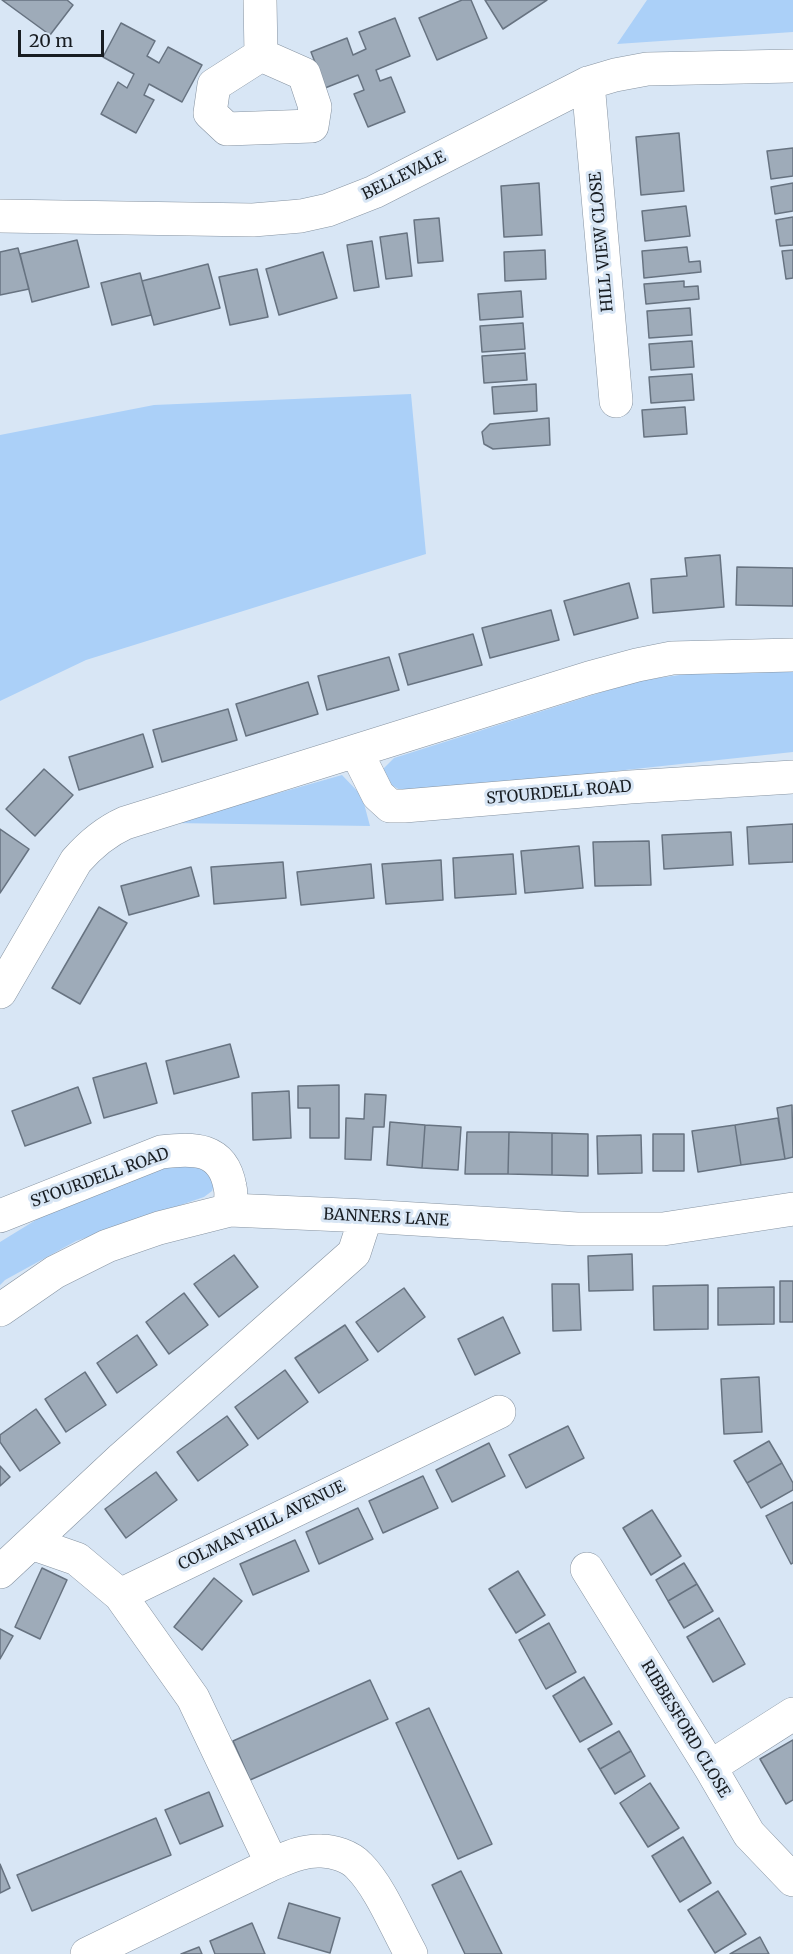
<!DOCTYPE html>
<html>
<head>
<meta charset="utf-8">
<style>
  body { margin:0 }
  #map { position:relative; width:793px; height:1954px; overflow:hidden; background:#d8e6f5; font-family:Merriweather,serif }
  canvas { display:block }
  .scale { position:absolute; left:18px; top:30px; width:86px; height:27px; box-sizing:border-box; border:3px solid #181d22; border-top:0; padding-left:8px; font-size:18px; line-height:21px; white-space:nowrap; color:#181d22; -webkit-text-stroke:4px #d8e6f5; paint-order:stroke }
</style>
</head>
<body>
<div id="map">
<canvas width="793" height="1954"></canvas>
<div class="scale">20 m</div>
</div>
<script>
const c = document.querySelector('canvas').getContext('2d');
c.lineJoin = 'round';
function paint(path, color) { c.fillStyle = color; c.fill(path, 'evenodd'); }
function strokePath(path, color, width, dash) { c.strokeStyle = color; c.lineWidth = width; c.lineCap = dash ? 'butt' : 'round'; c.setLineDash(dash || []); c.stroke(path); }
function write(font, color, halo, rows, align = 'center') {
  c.font = font + ' Merriweather,serif'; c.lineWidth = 6; c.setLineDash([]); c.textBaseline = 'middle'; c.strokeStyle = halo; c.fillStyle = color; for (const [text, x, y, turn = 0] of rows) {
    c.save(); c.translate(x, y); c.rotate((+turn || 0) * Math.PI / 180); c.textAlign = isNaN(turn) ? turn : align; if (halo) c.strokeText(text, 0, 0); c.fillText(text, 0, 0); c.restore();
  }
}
paint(new Path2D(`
  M647 0H793V32L617 44Z
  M411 394 426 554 86 660 0 701V435L154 405Z
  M715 670 793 672V752L420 792 410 796 390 784 381 771 394 758 637 681Z
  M342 775 362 796 370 826 173 823Z
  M199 1159 216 1179 212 1191 204 1197 76 1241 5 1280 0 1285V1242L70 1199 174 1161Z`), '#abd0f8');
const building = new Path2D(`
  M2 0H67L73 5 50 35Z
  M462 0H471L487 38 437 60 419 18Z
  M485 0H547L503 29Z
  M395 18 410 56 376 70 380 81 391 77 405 112 368 127 354 94 364 90 358 75 325 88 311 52 347 38 353 55 366 49 359 32Z
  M121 23 155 41 147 56 159 63 168 47 202 65 182 102 149 84 144 95 154 100 136 133 101 114 118 82 127 88 134 74 103 57Z
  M679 133 684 191 641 195 636 137Z
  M793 148V176L771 179 767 151Z
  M539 183 542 235 504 237 501 186Z
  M793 183V211L775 214 771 187Z
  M686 206 690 236 645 241 642 211Z
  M793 217V245L780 246 776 220Z
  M439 218 443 261 418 263 414 220Z
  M407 233 412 276 386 279 380 237Z
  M77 240 89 287 32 302 20 254Z
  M372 241 379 287 354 291 347 245Z
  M687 247 689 262 700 261 701 272 644 278 642 251Z
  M18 248 29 289 0 295V252Z
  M545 250 546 279 505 281 504 252Z
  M793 250V278L786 279 782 251Z
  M323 252 337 298 279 315 266 269Z
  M208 264 220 308 154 325 142 281Z
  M257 269 268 317 230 325 219 277Z
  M140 273 151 315 112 325 101 283Z
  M684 281V287L698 286 699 299 646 304 644 284Z
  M521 291 523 317 480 320 478 294Z
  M690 308 692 335 649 338 647 311Z
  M523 323 525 349 482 352 480 326Z
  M692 341 694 367 651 370 649 344Z
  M525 353 527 380 484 383 482 356Z
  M692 374 694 400 651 403 649 377Z
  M536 384 537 411 494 414 492 387Z
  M685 407 687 434 644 437 642 410Z
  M549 418 550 445 493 449 484 444 482 432 490 424Z
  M720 555 724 607 653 613 651 579 687 576 685 558Z
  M737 567 793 568V606L736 605Z
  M629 583 638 618 574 635 564 601Z
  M551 610 559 640 490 658 482 628Z
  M473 634 482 665 408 685 399 654Z
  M389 657 399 690 327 710 318 676Z
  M308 682 318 714 246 736 236 704Z
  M228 709 237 740 162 762 153 730Z
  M143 734 153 767 79 790 69 757Z
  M44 769 73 795 35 836 6 809Z
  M793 824V862L749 864 747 827Z
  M0 829 29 849 0 893Z
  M731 832 733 865 664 869 662 835Z
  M649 841 651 885 595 886 593 842Z
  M579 846 583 888 525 893 521 851Z
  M513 854 516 894 455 898 453 858Z
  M441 860 443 900 386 904 382 864Z
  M283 862 286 898 214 904 211 867Z
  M371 864 374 898 301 905 297 872Z
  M191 867 199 896 129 915 121 886Z
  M99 907 127 923 80 1004 52 988Z
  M230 1044 239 1077 174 1094 166 1061Z
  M146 1063 157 1103 104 1118 93 1078Z
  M339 1085V1138H310V1108H298V1086Z
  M78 1087 91 1123 25 1146 12 1111Z
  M289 1091 291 1138 253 1140 252 1093Z
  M365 1094 386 1095 384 1127H373L371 1160 345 1159 346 1118 364 1119Z
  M792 1105 793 1157 785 1159 777 1108Z
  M778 1118 785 1159 741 1165 735 1125Z
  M390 1122 425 1125 422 1168 387 1165Z
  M425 1125 461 1127 458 1170 422 1168Z
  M735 1125 741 1165 698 1172 692 1131Z
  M467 1132H509L508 1174H465Z
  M509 1132 552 1133V1175L508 1174Z
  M552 1133 588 1134V1176L552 1175Z
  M653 1134H684V1171H653Z
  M641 1135 642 1173 598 1174 597 1136Z
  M632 1254 633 1290 589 1291 588 1256Z
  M234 1255 258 1287 219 1317 194 1284Z
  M780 1281H793V1322H780Z
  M552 1284H579L581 1330 553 1331Z
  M708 1285V1329L654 1330 653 1286Z
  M774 1287V1324L718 1325V1288Z
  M404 1288 425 1317 378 1352 356 1322Z
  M184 1293 208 1325 169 1354 146 1322Z
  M503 1317 520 1353 475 1375 458 1339Z
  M345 1325 368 1360 319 1393 295 1358Z
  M137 1335 157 1365 117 1393 97 1363Z
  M285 1370 308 1402 258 1439 235 1407Z
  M85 1372 106 1405 66 1432 45 1399Z
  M759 1377 762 1432 724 1434 721 1379Z
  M36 1409 60 1443 20 1471 0 1442V1435Z
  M227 1416 248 1445 198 1481 177 1452Z
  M568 1426 584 1458 526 1488 509 1455Z
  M769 1441 782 1463 747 1483 734 1461Z
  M489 1443 505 1476 452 1502 436 1470Z
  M782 1463 793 1483V1490L761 1508 747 1483Z
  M0 1466 10 1477 0 1486Z
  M156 1472 177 1500 126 1538 105 1509Z
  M423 1476 438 1508 383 1533 369 1501Z
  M793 1502V1563L791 1564 766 1516Z
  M358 1508 373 1539 319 1564 306 1532Z
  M652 1510 681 1556 651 1575 623 1528Z
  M295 1540 309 1571 253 1595 240 1564Z
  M684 1563 697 1584 668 1601 656 1580Z
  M42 1568 67 1580 40 1639 15 1627Z
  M518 1571 545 1615 516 1633 489 1589Z
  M214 1578 242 1601 202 1650 174 1627Z
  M697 1584 713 1611 684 1628 668 1601Z
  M719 1618 745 1664 713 1682 687 1637Z
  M549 1623 576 1672 546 1689 519 1640Z
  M0 1629 13 1636 0 1659Z
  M584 1677 612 1724 580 1742 553 1696Z
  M370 1680 388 1719 250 1780 233 1741Z
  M429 1708 492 1844 458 1859 396 1723Z
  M619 1731 631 1751 600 1769 588 1749Z
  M793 1740V1800L786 1804 760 1759Z
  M631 1751 645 1776 615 1794 600 1769Z
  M650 1783 679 1828 648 1847 620 1803Z
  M209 1792 223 1826 180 1844 165 1810Z
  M156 1818 171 1855 32 1911 17 1875Z
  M683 1837 711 1883 680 1902 652 1856Z
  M0 1864 10 1888 0 1893Z
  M461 1871 502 1954H465L432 1885Z
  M718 1891 746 1934 715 1953 688 1910Z
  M289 1903 340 1918 330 1953 278 1938Z
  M252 1923 265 1954H215L210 1941Z
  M760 1937 769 1954H730Z
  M199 1947 202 1954H181Z`);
paint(building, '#9eabb9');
strokePath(building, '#677381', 1.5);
const minor = new Path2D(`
  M260 0 261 55
  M261 55 304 74 315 107 312 126 227 129 210 113 214 85Z
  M588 83 616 401
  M0 216 253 220 301 216 328 210 374 192 588 83 615 75 647 69 793 66
  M356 751 378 795 390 806H404L630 787 793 777
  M0 992 76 861C90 845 105 832 125 823L589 678 637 665 672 658 793 655
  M0 1216 161 1152C194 1148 223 1147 230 1187 232 1194 230 1203 230 1210
  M0 1310 55 1272 107 1246 159 1228 230 1210 366 1216 577 1229H663L793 1209
  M31 1543 77 1559 120 1595 499 1412
  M587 1569 710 1767 749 1834 793 1880
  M0 1572 122 1458 354 1253 366 1216
  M120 1595 193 1698 272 1864
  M710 1767 793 1714
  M87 1954 272 1864C287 1858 303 1850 321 1851 333 1851 350 1856 359 1866 380 1887 396 1927 411 1954`);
strokePath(minor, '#8693a1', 34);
strokePath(minor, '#fff', 33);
write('16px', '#181d22', '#d8e6f5', [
  ["BELLEVALE",404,176,-26],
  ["HILL VIEW CLOSE",602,242,-95],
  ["STOURDELL ROAD",559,793,-5],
  ["STOURDELL ROAD",100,1178,-20],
  ["BANNERS LANE",386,1218,3],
  ["COLMAN HILL AVENUE",262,1526,-26],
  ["RIBBESFORD CLOSE",685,1729,59]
]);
</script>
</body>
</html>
